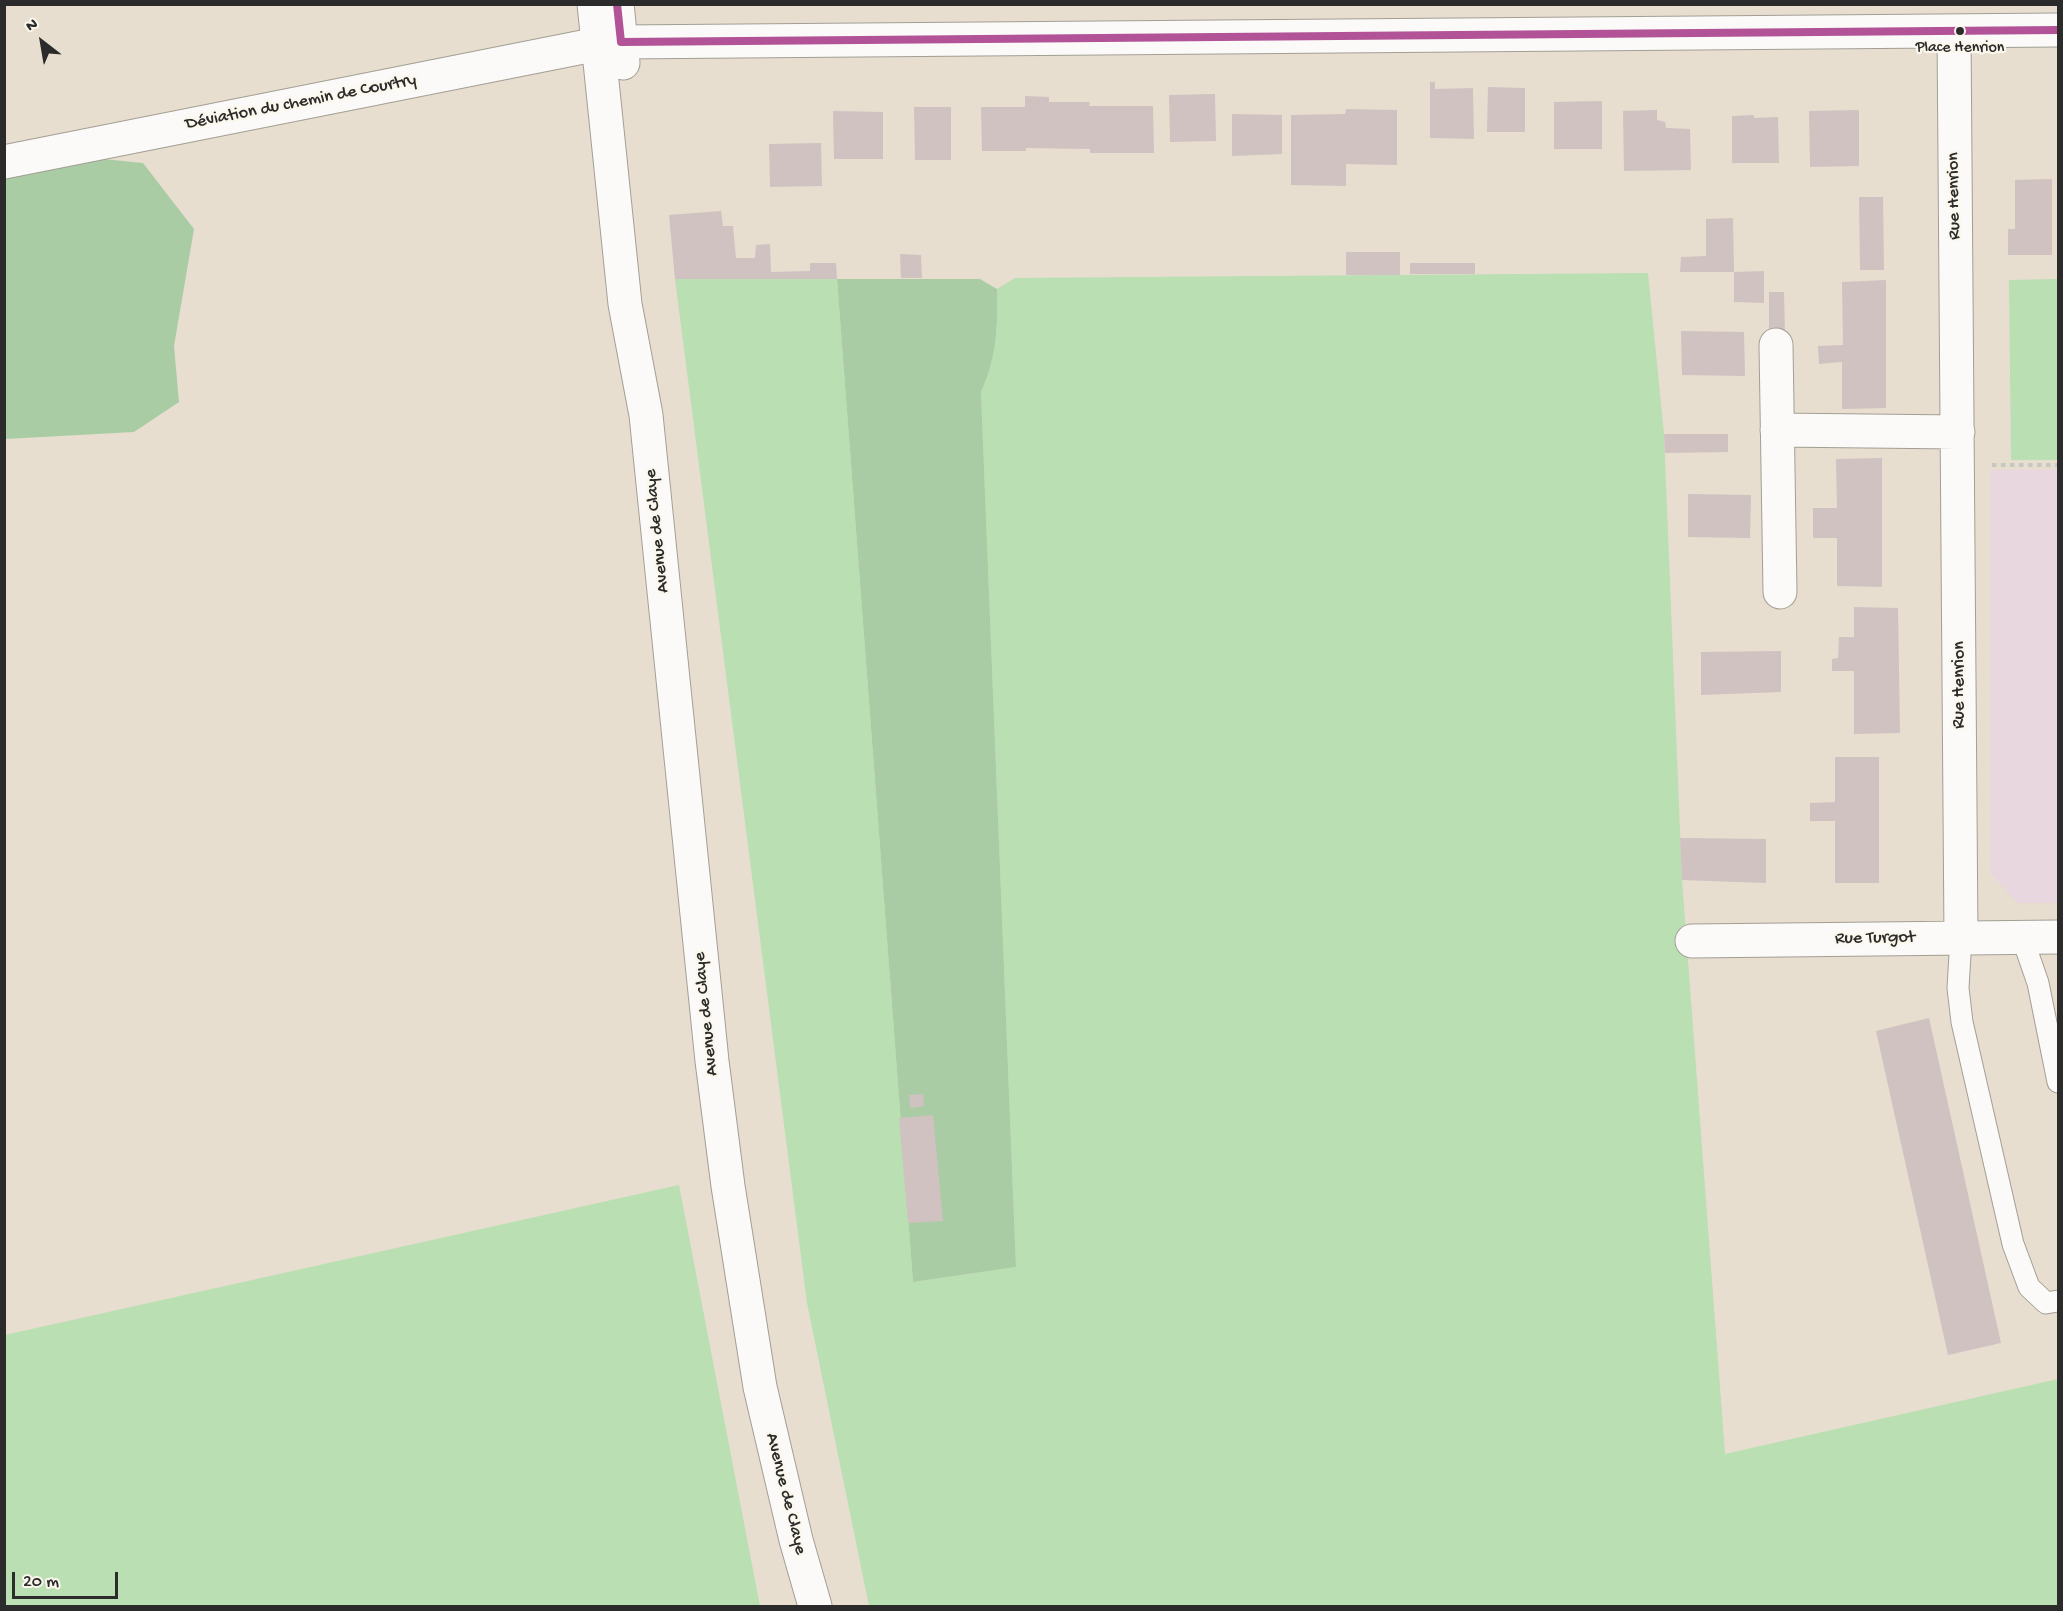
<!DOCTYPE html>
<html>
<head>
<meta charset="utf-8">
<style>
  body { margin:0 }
  #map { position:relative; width:2063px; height:1611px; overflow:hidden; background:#e7decf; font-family:"Gochi Hand",sans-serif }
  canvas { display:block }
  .frame { position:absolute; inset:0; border:6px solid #2b2b2b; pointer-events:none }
  .north { position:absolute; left:12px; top:12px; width:60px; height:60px; -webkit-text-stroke:4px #fbf7ec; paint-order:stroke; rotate:329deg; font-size:16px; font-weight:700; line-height:24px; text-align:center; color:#2b2b2b }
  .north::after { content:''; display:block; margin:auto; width:21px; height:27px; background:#2b2b2b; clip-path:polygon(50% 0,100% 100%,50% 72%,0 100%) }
  .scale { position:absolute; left:12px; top:1572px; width:106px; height:27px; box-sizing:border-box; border:3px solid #2b2b2b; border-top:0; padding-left:8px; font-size:18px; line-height:21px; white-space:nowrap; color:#2b2b2b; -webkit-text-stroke:4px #fbf7ec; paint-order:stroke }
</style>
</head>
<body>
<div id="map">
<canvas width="2063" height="1611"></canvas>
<div class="frame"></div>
<div class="north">N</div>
<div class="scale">20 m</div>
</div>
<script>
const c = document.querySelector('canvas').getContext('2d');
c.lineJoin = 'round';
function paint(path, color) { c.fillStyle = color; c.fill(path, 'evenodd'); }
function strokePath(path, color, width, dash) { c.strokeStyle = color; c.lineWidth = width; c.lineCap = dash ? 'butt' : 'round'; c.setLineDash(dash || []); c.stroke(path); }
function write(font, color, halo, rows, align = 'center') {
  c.font = font + ' "Gochi Hand",sans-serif'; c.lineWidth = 4.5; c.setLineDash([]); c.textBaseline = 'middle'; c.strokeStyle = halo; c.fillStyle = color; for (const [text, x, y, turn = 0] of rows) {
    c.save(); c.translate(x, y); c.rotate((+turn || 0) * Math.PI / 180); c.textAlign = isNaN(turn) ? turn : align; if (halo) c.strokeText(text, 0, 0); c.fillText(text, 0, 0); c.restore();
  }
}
paint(new Path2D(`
  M2058 469V903H2017L1991 874 1990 470Z`), '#e9d7df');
paint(new Path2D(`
  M1648 273 1664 434 1682 880 1725 1454 2058 1379V1606H869L807 1303 675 279H837L913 1282 1016 1267 981 392C997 357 998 327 997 289L1015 278Z
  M2058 279V460H2011L2009 280Z
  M679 1185 760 1606H5V1335Z`), '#b9dfb2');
paint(new Path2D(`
  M43 153 143 163 194 229 174 346 179 402 134 432 5 439V161Z
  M837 279H980L997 289C998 327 997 357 981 392L1016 1267 913 1282Z`), '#a9cca5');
paint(new Path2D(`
  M1430 82H1435V89L1473 88 1474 139 1430 138Z
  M1488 87 1525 88V132H1487Z
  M1215 94 1216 141 1170 142 1169 95Z
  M1025 96 1049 97V102H1090L1089 106H1153L1154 153H1090V149L1026 148V151H982L981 107H1025Z
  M1602 101V149H1554V102Z
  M914 107H951V160H915Z
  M1346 109 1397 110V165L1346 164V186L1291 185V115L1345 114Z
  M1657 110V120L1665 122 1666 128 1690 129 1691 170 1624 171 1623 111Z
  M1859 110V166L1810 167 1809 111Z
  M833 111 883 112V159H834Z
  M1232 114 1282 115V154L1232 156Z
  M1754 115V118L1778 117 1779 163H1732V116Z
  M821 143 822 186 770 187 769 144Z
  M2052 179V255H2008V229H2015V180Z
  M1859 197H1883L1884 270H1860Z
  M721 211 723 226H733L736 258H755L756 245 770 244 771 272 810 271V263H836L837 279H675L669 215Z
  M1733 218 1734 272H1680L1681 257 1706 256V219Z
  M1346 252H1400V275H1346Z
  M900 254 921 255 922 278H901Z
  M1410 263H1475V274H1410Z
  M1764 271V303L1734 302V272Z
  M1886 280V408L1842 409V362L1819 364 1818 346 1843 345 1842 282Z
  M1769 292H1784L1785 334 1769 333Z
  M1681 331 1744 332 1745 376 1682 375Z
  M1664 434H1728V452L1665 453Z
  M1882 458V587L1837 586V538H1813V508H1837L1836 459Z
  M1688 494 1751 495 1750 538 1688 537Z
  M1854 607 1898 608 1900 733 1854 734V671H1832V659L1838 658 1839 637H1854Z
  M1781 651V692L1701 695V652Z
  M1835 757H1879V883H1835V821H1810V803L1835 802Z
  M1680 838 1766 839V883L1682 880Z
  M1929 1018 2001 1343 1948 1355 1876 1031Z
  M923 1094 924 1106 910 1108 909 1095Z
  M933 1115 943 1221 908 1223 899 1118Z`), '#cfc2c1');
const service = new Path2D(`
  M2022 937 2038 983 2058 1082
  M1961 938 1958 988 1962 1022 2013 1244 2029 1287 2046 1303 2058 1301`);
const minor = new Path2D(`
  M1954 32 1961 938
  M621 42 2058 30
  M4 162 598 44
  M1776 345 1780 592
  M1777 430 1958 432
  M1692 941 2058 937`);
const primary = new Path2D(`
  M594 4 625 304 646 415 712 1061 728 1186 760 1387 796 1540 815 1606
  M617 4 623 63`);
strokePath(service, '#a39e95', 23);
strokePath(minor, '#a39e95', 35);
strokePath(primary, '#a39e95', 35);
strokePath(new Path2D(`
  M1992 465H2058`), '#c9c7c4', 4, [4.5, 4.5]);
strokePath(service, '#fbfaf8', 21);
strokePath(minor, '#fbfaf8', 33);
strokePath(primary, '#fbfaf8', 33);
strokePath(new Path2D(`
  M617 4 621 42 2058 30`), '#b25397', 8);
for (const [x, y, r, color] of [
  [1960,31,5,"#2b2b2b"]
]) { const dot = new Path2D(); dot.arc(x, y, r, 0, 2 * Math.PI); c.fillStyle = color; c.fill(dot); strokePath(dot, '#fbf7ec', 2); }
write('16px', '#2b2b2b', '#fbf7ec', [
  ["Place Henrion",1960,49]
]);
write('18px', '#2b2b2b', '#fbf7ec', [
  ["Déviation du chemin de Courtry",301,103,-11],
  ["Rue Henrion",1955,196,-91],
  ["Avenue de Claye",658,531,-96],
  ["Rue Henrion",1960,685,-90],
  ["Rue Turgot",1875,939,-1],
  ["Avenue de Claye",707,1014,-96],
  ["Avenue de Claye",785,1494,76]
]);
</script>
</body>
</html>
